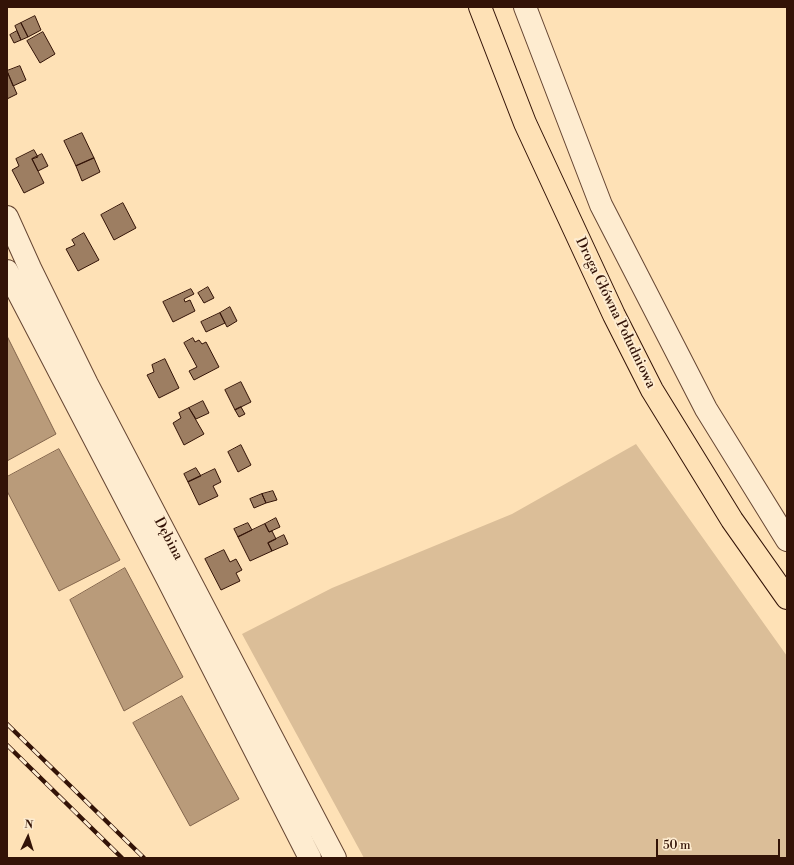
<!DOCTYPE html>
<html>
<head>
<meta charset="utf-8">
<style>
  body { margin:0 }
  #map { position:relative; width:794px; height:865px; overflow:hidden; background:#fee1b6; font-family:"Libre Bodoni",serif }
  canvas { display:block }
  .frame { position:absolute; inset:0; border:8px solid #331307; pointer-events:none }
  .north { position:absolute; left:8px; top:817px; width:40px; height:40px; -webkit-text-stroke:3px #feecd0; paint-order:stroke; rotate:4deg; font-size:11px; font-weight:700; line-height:16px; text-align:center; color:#331307 }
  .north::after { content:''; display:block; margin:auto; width:14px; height:18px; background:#331307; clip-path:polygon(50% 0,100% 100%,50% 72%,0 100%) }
  .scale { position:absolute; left:656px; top:839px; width:124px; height:18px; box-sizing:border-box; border:2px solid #331307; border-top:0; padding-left:5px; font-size:12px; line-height:14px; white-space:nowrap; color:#331307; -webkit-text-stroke:3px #feecd0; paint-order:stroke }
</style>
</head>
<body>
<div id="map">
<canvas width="794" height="865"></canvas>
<div class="frame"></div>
<div class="north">N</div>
<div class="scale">50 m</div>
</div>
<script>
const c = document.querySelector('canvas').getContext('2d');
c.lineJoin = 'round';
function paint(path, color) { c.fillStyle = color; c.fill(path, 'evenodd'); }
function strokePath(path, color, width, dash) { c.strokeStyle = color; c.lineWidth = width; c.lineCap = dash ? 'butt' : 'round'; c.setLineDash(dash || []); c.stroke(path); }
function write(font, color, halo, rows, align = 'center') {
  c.font = font + ' "Libre Bodoni",serif'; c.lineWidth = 4; c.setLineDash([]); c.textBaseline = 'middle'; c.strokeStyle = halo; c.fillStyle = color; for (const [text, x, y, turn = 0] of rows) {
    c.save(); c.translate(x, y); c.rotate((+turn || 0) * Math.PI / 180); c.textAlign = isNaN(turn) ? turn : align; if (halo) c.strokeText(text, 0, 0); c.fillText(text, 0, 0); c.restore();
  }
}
paint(new Path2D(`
  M636 444 787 656V858H364L242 634 332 588 512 514Z`), '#dbbe98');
const water = new Path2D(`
  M7 336 56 434 7 461Z
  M59 449 120 560 59 591 7 491V477Z
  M125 568 183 677 124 711 70 600Z
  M182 696 239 799 190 826 133 723Z`);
paint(water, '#b99b7a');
strokePath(water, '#83654c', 1);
const building = new Path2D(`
  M35 16 41 30 28 37 21 23Z
  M21 23 28 37 21 40 15 26Z
  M17 31 21 40 14 43 10 35Z
  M43 32 55 54 40 63 27 41Z
  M20 66 26 80 13 86 7 71Z
  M7 71 17 94 7 99Z
  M82 133 94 158 76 166 64 141Z
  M34 150 38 157 32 159 44 183 24 193 12 170 19 166 16 159Z
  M42 154 48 166 38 171 32 159Z
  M94 158 100 172 82 181 76 166Z
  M123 203 136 228 114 240 101 215Z
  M84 233 99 260 78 271 66 249 75 245 72 240Z
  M208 287 214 298 204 303 198 293Z
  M191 289 194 294 184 299 185 302 190 300 195 311 173 322 163 302Z
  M230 307 237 321 227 327 220 313Z
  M220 313 225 323 206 332 201 322Z
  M193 338 195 342 199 340 202 344 206 342 219 367 194 380 189 371 197 367 184 343Z
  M165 359 179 388 159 398 147 375 154 372 152 365Z
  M241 382 251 402 235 410 225 390Z
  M203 401 209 413 196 419 189 408Z
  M241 407 245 414 239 417 235 410Z
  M189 408 204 434 184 445 173 423 181 418 179 413Z
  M241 445 251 465 238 472 228 452Z
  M196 468 201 476 188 482 184 474Z
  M215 469 221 482 213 486 218 496 199 505 188 482Z
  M273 491 277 500 266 503 262 494Z
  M262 494 266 503 254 508 250 499Z
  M276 518 280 527 269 532 265 524Z
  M248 523 252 530 238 537 234 529Z
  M265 524 269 532 272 531 276 539 268 543 272 551 250 561 238 537Z
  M284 535 288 544 272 551 268 543Z
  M224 550 230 562 236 559 242 570 236 573 240 581 221 590 205 559Z`);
paint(building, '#9d7e62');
strokePath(building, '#331307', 1);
const minor = new Path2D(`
  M525 7 601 205 706 409 787 540
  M7 217 30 268 87 384 335 858
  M7 271 167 578 310 858`);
const major = new Path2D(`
  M480 7 525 123 614 315 652 390 732 520 787 598`);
strokePath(minor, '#664633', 24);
strokePath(major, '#331307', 24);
strokePath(minor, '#feecd0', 22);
strokePath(major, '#fee1b6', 22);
const rail = new Path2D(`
  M7 724 144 858
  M7 745 122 858`);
strokePath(rail, '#331307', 4.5);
strokePath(rail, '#feecd0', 3, [9]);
write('14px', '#331307', '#feecd0', [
  ["Droga Główna Południowa",615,313,64],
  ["Dębina",168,539,62]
]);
</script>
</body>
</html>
